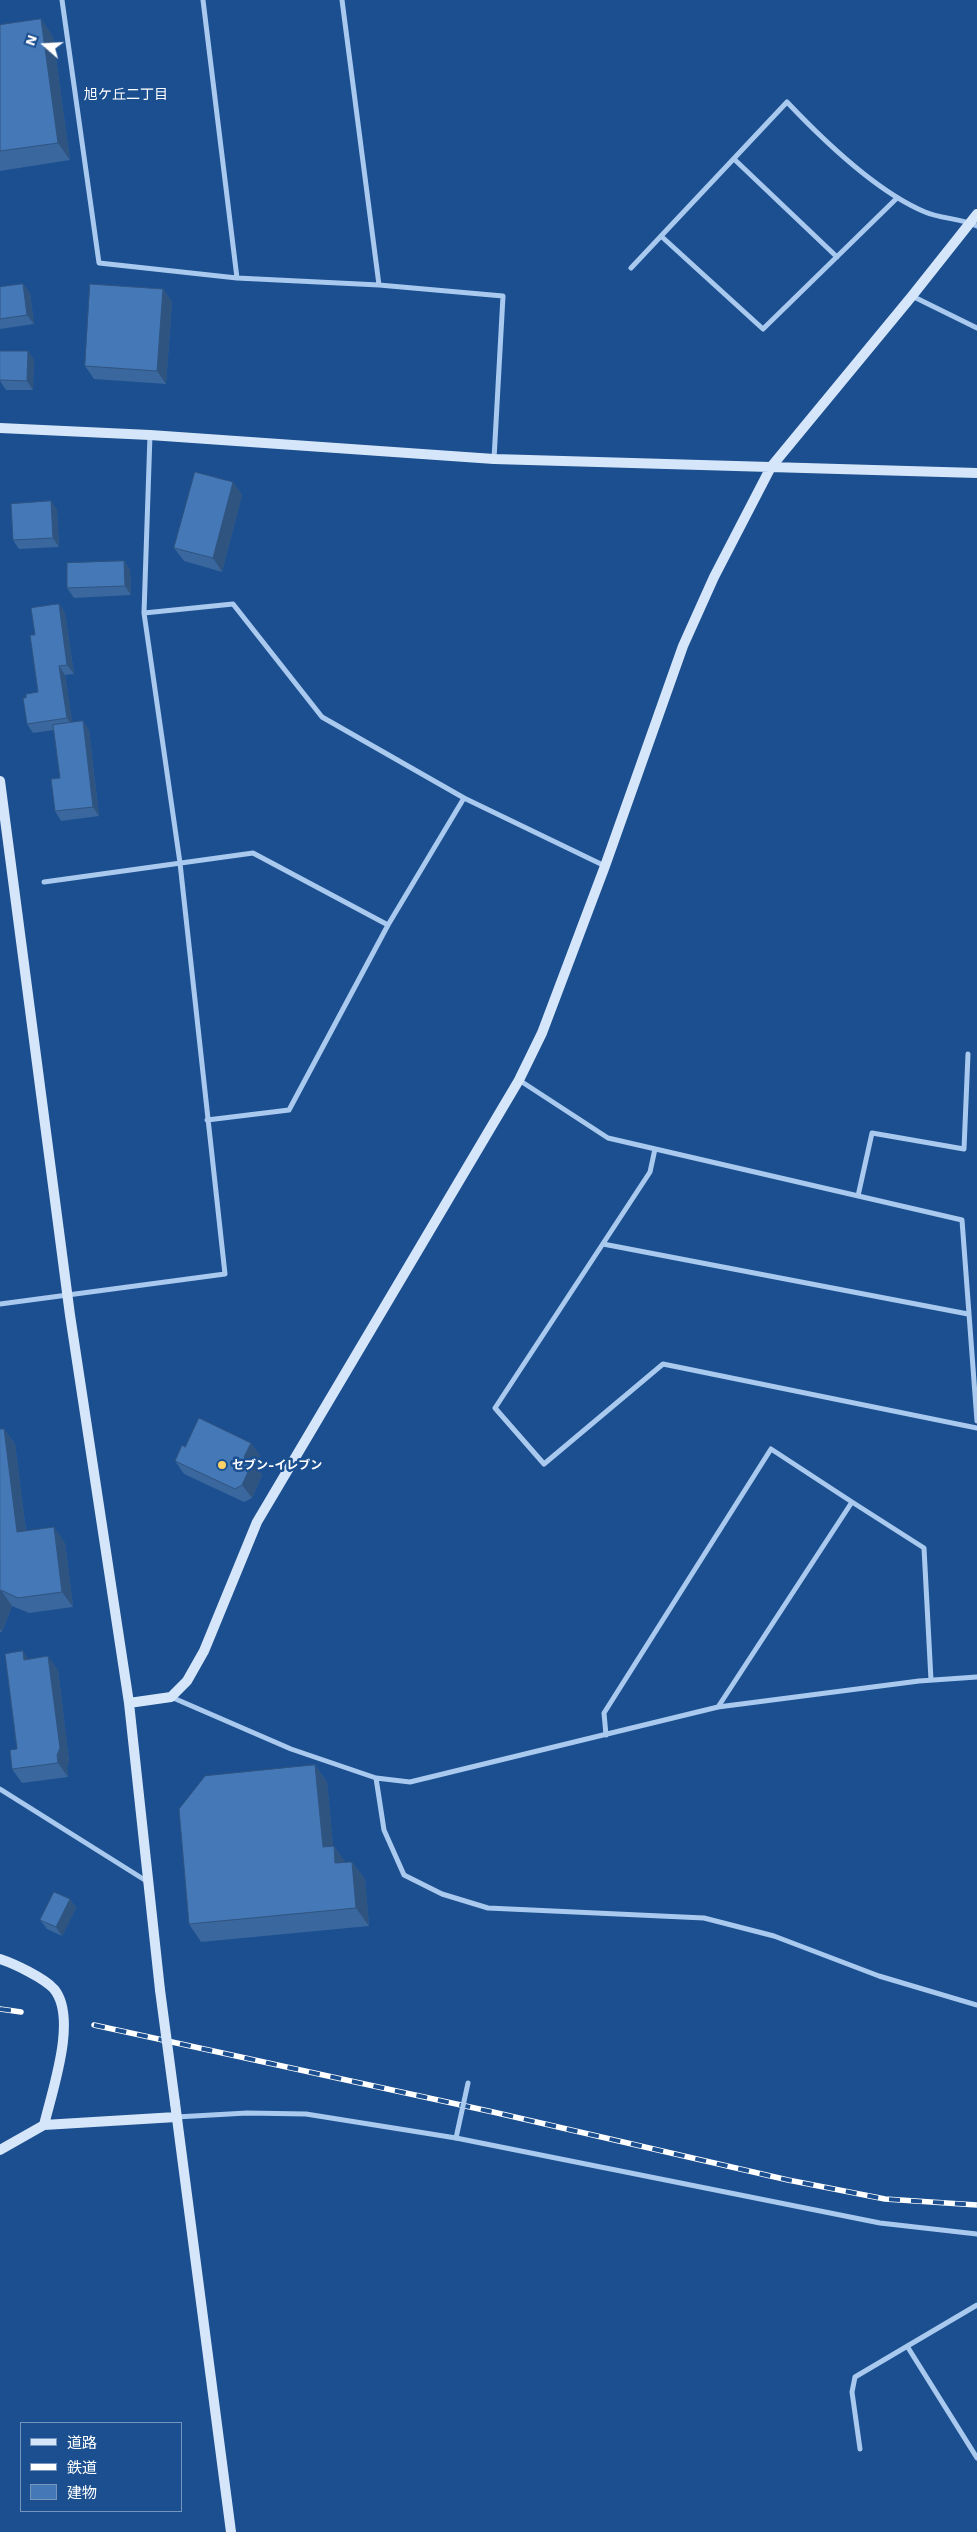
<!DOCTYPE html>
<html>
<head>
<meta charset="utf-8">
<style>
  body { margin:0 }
  #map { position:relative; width:977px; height:2532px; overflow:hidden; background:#1b4f8f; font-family:"Work Sans","Noto Sans JP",sans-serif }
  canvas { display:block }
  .legend { position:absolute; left:20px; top:2422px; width:162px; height:90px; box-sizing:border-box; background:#1b4f8f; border:1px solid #7695bc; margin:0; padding:6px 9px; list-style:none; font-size:15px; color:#fff }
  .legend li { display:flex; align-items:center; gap:10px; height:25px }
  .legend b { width:25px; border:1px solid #7695bc }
  .north { position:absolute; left:20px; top:20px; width:50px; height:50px; -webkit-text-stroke:4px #1b4f8f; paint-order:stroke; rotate:289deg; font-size:14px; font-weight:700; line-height:20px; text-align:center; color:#fff }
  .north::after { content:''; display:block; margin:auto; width:18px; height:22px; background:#fff; clip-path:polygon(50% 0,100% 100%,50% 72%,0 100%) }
</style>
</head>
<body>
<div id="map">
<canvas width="977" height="2532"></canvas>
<ul class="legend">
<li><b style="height:6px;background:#d6e6fa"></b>道路</li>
<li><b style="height:6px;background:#fff"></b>鉄道</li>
<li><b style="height:14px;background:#4478b7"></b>建物</li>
</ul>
<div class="north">N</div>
</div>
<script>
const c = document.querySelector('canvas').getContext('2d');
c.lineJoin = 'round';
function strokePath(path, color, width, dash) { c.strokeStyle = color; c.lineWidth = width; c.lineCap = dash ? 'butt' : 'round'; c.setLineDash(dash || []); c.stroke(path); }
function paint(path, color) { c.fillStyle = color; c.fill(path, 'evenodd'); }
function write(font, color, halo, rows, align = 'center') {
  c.font = font + ' "Work Sans","Noto Sans JP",sans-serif'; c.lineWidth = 5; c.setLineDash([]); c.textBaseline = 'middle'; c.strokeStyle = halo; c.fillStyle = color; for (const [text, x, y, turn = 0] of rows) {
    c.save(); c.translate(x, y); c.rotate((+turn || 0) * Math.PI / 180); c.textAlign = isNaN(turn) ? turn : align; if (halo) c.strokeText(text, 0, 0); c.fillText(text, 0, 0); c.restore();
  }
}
strokePath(new Path2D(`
  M62 0 99 263 237 278 379 285 503 296 494 459
  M203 0 237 278
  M342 0 379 285
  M734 159 837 257
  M661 236 763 329 897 198
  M631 268 787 102C823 140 877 192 925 212 941 219 961 218 977 226
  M912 296 977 328
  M144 613 233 604 322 717 464 798 605 866
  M44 882 253 853 388 925
  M519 1080 608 1138 962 1220 977 1421
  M207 1120 289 1110 388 925 464 798
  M655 1149 650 1172 495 1408 544 1464 663 1364 977 1428
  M858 1196 872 1133 964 1149 968 1054
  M603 1244 968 1314
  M0 1304 225 1274 180 863 144 613 150 435
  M852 1502 924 1548 931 1680
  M171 1697 291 1749 376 1778 410 1782 718 1707 919 1681 977 1677
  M606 1735 604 1713 771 1449 852 1502 718 1707
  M376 1778 384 1830 404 1875 442 1894 488 1908 704 1918 774 1936 879 1976 977 2005
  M0 1789 148 1882
  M176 2117 247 2113 306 2114 456 2138 880 2223 977 2234
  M907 2346 977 2458
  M860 2449 852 2392 855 2377 977 2305`), '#a9c9ee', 5);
strokePath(new Path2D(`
  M0 428 150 435 494 459 977 473
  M0 781 70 1315 129 1703 160 1990
  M129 1703 171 1697 187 1681 204 1651 257 1522 519 1080 542 1033 605 866 683 646 714 577 771 467 912 296 977 214
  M0 1959C15 1964 44 1978 54 1989 78 2018 52 2091 44 2125
  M175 2103 231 2532
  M0 2150 44 2125 176 2117`), '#d6e6fa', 10);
const rail = new Path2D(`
  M0 2009 21 2012
  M94 2025 493 2112 788 2180 885 2199 977 2205`);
strokePath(rail, '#fff', 5.5);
strokePath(rail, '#1b4f8f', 4, [11]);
strokePath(new Path2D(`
  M456 2138 468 2083`), '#a9c9ee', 5);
strokePath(new Path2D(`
  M160 1990 175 2103`), '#d6e6fa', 10);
paint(new Path2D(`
  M41 19 53 37 70 160 0 171V25Z
  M23 284 30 293 34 324 0 329V287Z
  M163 289 172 302 166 384 94 379 85 366Z
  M0 351H28L34 360 33 390H6L0 381Z
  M233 482 242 495 222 572 184 561 174 548Z
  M51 501 57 510 59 547 19 549 13 540Z
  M124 561 130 570 131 595 74 598 67 588Z
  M59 604 65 613 74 674 65 675 72 722 83 721 89 730 99 816 61 821 55 811 60 778 54 730 33 733 27 724 26 698 38 692 35 635Z
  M0 1429H4L15 1444 26 1531 65 1543 73 1607 29 1613 12 1606 2 1632H0Z
  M251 1443 260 1456 256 1465 262 1475 252 1498 244 1502 184 1474 175 1461 185 1447Z
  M29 1659 58 1670 69 1761 67 1768 68 1777 22 1783 12 1769 17 1749Z
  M315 1765 327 1782 333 1846H334L345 1862H352L365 1879 369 1926 201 1942 189 1924Z
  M70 1899 76 1908 62 1936 47 1929 40 1920Z`), '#3a679d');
paint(new Path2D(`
  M41 19 53 37 70 160 58 143Z
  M23 284 30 293 34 324 27 315Z
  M163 289 172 302 166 384 157 371Z
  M28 351 34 360 33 390 27 381Z
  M233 482 242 495 222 572 213 558Z
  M51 501 57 510 59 547 53 538Z
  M124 561 130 570 131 595 125 586Z
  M59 604 65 613 74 674 67 665Z
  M59 666 65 675 73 727 67 718Z
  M83 721 89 730 99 816 93 807Z
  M4 1429 15 1444 28 1548 17 1532Z
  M251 1443 260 1456 256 1465 262 1475 252 1498 242 1485 244 1457Z
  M54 1527 65 1543 73 1607 62 1592Z
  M1 1590 12 1606 2 1632 0 1629V1594Z
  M23 1651 32 1665 24 1660Z
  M48 1656 58 1670 69 1761 67 1768 68 1777 58 1763Z
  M315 1765 327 1782 335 1865 323 1847Z
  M334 1846 346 1863H335Z
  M352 1862 365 1879 369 1926 356 1908Z
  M70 1899 76 1908 62 1936 56 1927Z`), '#305480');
const building = new Path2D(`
  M41 19 58 143 0 151V25Z
  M23 284 27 315 0 319V287Z
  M90 284 163 289 157 371 85 366Z
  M0 351H28L27 381 0 380Z
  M195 472 233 482 213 558 174 548Z
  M51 501 53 538 13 540 11 504Z
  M124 561 125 586 67 588V563Z
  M59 604 67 665 59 666 67 718 27 724 23 698H26V694L38 692 30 635H35L31 608Z
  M83 721 93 807 55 811 51 779 60 778 53 725Z
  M199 1418 251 1443 244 1457 253 1461 242 1485 235 1489 175 1461 182 1445 185 1447Z
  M0 1429H4L17 1532 54 1527 62 1592 18 1598 1 1590 0 1594Z
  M23 1651 24 1660 48 1656 60 1748 57 1755 58 1763 12 1769 10 1750 17 1749 5 1654Z
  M315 1765 323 1847 334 1846 335 1863 352 1862 356 1908 189 1924 179 1809 205 1776Z
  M54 1892 70 1899 56 1927 40 1920Z`);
paint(building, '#4478b7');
strokePath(building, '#305480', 1);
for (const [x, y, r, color] of [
  [222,1465,5,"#ffd166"]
]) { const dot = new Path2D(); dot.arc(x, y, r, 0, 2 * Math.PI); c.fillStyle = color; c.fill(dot); strokePath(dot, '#1b4f8f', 2); }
write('bold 12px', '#fff', '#1b4f8f', [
  ["セブン-イレブン",232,1465]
], 'left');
write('14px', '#fff', '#1b4f8f', [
  ["旭ケ丘二丁目",126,95]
]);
</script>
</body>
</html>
